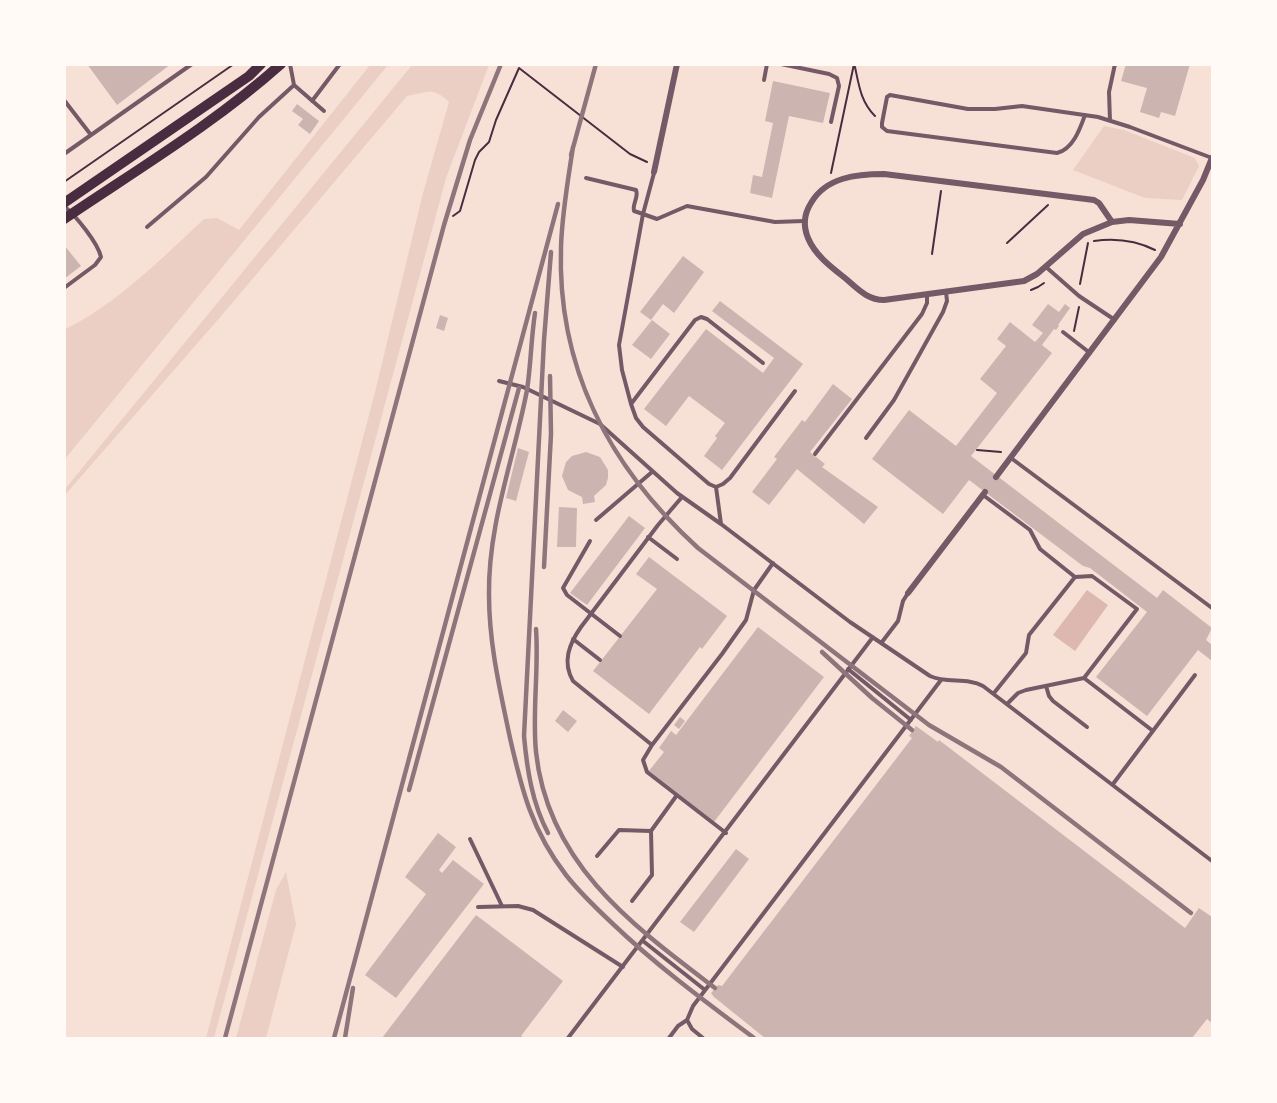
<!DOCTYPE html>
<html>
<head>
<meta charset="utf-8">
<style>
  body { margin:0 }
  #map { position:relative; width:1277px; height:1103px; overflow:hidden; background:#f7e1d7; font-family:"Public Sans",sans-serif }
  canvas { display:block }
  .frame { position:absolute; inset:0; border:66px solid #fffaf5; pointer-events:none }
</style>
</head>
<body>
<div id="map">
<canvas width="1277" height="1103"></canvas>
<div class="frame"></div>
</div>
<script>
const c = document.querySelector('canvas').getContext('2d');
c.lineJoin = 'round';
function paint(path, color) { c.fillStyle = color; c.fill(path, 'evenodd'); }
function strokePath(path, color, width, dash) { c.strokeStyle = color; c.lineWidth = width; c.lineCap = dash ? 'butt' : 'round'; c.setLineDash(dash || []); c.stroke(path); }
paint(new Path2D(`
  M370 65H388L65 459V329C116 305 163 257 204 219L217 218 239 230Z
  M412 65H489L446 178 214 1038H206L376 388 423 193 449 102C432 86 427 93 407 96L222 315 65 495V489Z
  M1104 126 1124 130 1195 158 1199 166 1182 200 1145 198 1073 170Z
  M286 872 296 924 266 1038H236L276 890Z`), '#ebcfc5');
paint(new Path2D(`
  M1087 590 1108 605 1075 651 1053 635Z`), '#dcb8b0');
paint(new Path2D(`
  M87 64H171L117 105Z
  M1126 64H1190L1175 116 1161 112 1159 118 1140 112 1147 88 1121 81Z
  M773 81 830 93 823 123 789 116 772 198 750 193 753 175 762 177 773 123 765 121Z
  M297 104 319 121 310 134 298 125 303 119 292 111Z
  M64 245 81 266 64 279Z
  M683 256 704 272 674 313 663 304 651 320 640 312Z
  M720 301 803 364 722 470 704 456 717 438 715 436 725 423 689 396 666 426 644 409 706 329 763 373 774 358 712 311Z
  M1048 304 1059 312 1065 304 1070 308 1058 325 1059 326 1056 330 1054 329 1042 345 1052 353 971 456 1157 598 1163 590 1212 628 1206 640 1212 645V661L1198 650 1147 716 1096 677 1147 612 1090 568 1083 566 969 480 943 514 872 459 909 410 956 446 997 393 980 379 1006 346 997 339 1010 322 1035 342 1043 333 1032 325Z
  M440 315 448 318 444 331 436 328Z
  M652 320 670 334 651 359 632 345Z
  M833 384 852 399 810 452 825 464 822 467 878 507 864 524 797 469 769 505 752 492 777 459 774 457 802 420 805 422Z
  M518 448 529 452 516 501 506 498Z
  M586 452 600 457 608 470V478L606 485 594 496 595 502 583 504 582 497 568 490 562 476 566 462 572 456Z
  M559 507 577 508 576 547H557Z
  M629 516 645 528 587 605 570 593Z
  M649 557 727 616 702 649 700 647 649 714 593 671 657 589 636 574Z
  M758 627 824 677 714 822 648 772 664 752 659 748 671 731 676 735Z
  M563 710 577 721 568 732 555 721Z
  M680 717 685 721 679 729 674 725Z
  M916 726 938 742 939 740 1185 928 1199 908 1212 917V1023L1207 1019 1192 1038H765L714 997 711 993 718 985 722 986 912 738 909 736Z
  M438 833 456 847 439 870 442 873 453 860 484 884 396 998 365 975 426 894 405 877Z
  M736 849 749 859 694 932 680 922Z
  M476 915 563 981 521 1036 525 1038H382Z`), '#ccb4b1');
strokePath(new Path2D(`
  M856 64 859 65
  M855 67C859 86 861 102 875 116
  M831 173 854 64
  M64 182 234 64
  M453 216 460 211 475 160 479 152 489 142 496 120 519 68 630 154 647 162
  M1094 241C1115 238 1135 240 1155 250
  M1007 243 1048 205
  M932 254 941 191
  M1080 284 1088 243
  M1031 290 1038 287 1044 283
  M1074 331 1079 307
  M977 450 1001 452`), '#4a2c40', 2);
strokePath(new Path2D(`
  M290 64 294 85 324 111
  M781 64 829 74 837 78 839 86 831 122
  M764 80 767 64
  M64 100 91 135
  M312 101 340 64
  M1085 115C1080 129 1073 149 1057 153L887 131 882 127V123L887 97 890 95 968 109H995L1022 106 1098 117 1130 127 1212 158
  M1110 121 1109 92 1115 64
  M64 154 192 64
  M654 173 643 214 657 219 687 206 775 222 804 221
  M586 178 636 190C639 197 632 204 634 211L643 214 619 345 622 370 631 404 636 418 643 427 709 484 716 487 723 484 730 478 795 391
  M64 206C76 216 98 243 101 257L95 265 64 288
  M147 227 206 177 259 117 294 85
  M1046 267 1079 296 1115 320
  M1063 332 1090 353
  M499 381 523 387 600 424 677 493 721 524 850 622 930 676C947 684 967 677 983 686L1212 861
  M631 404 695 320 701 317 707 319 763 363
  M866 438 894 400 943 312 947 301 946 292
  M815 454 922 314 927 303V295
  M1011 458 1212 608
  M716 487 721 524
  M983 495 1030 530 1040 549 1075 577 1092 576 1137 609 1084 678 1153 731
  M682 497 658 525 581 627C569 644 562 662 573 681L652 745 722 654 746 620 754 590 773 563
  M596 520 652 472
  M648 537 677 559
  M590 541 563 588 567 595 620 636
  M573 639 600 660
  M882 642 898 621 903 601 908 593
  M848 669 911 720
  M1046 686 1049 696 1053 701 1087 727
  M994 693 1026 653 1029 635 1075 577
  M1008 703 1018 693 1026 690 1084 678
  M652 745 643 760 647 772 726 833
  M1113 784 1195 675
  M651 831 677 795
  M470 839 502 906
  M597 856 619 830 651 831 652 875 632 901
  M478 907 518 906 533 910 623 967
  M643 941 705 990
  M568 1038 873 637
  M669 1038 678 1026 687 1020
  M703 1038 692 1029 687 1020 693 1006 941 680`), '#755966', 4);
strokePath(new Path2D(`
  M654 172 677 64
  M1112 222 1083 234 1037 274 1024 281 884 300C867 300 857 288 845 278 831 267 815 255 808 238 803 226 804 214 811 203 826 177 857 174 884 174L1094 200 1099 203 1112 222 1129 220 1180 224
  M996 477 1161 257 1203 180 1212 158
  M908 593 985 492`), '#755966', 6);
strokePath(new Path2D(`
  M64 203 249 76 261 64
  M64 219C138 169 215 123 281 64`), '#4a2c40', 10);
strokePath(new Path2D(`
  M573 147C568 180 562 213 561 247 557 368 610 468 698 548L929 725 1001 767 1191 913
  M571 155 596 64
  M535 313C531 339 531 364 527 390 514 459 488 523 489 595 489 644 500 690 510 738 522 791 532 831 566 875 580 893 597 909 613 924 657 966 706 1002 754 1038
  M544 567 551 434 550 376
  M536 629C539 670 532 711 536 752 548 864 632 925 715 988
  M822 652 872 698 912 730
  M409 790 519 388
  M548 833C532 803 527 769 524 736L544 340 551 252
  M225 1038 444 225 470 140 501 64
  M334 1038 558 204
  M345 1038 353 988`), '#8f747c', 4.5);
</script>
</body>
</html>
